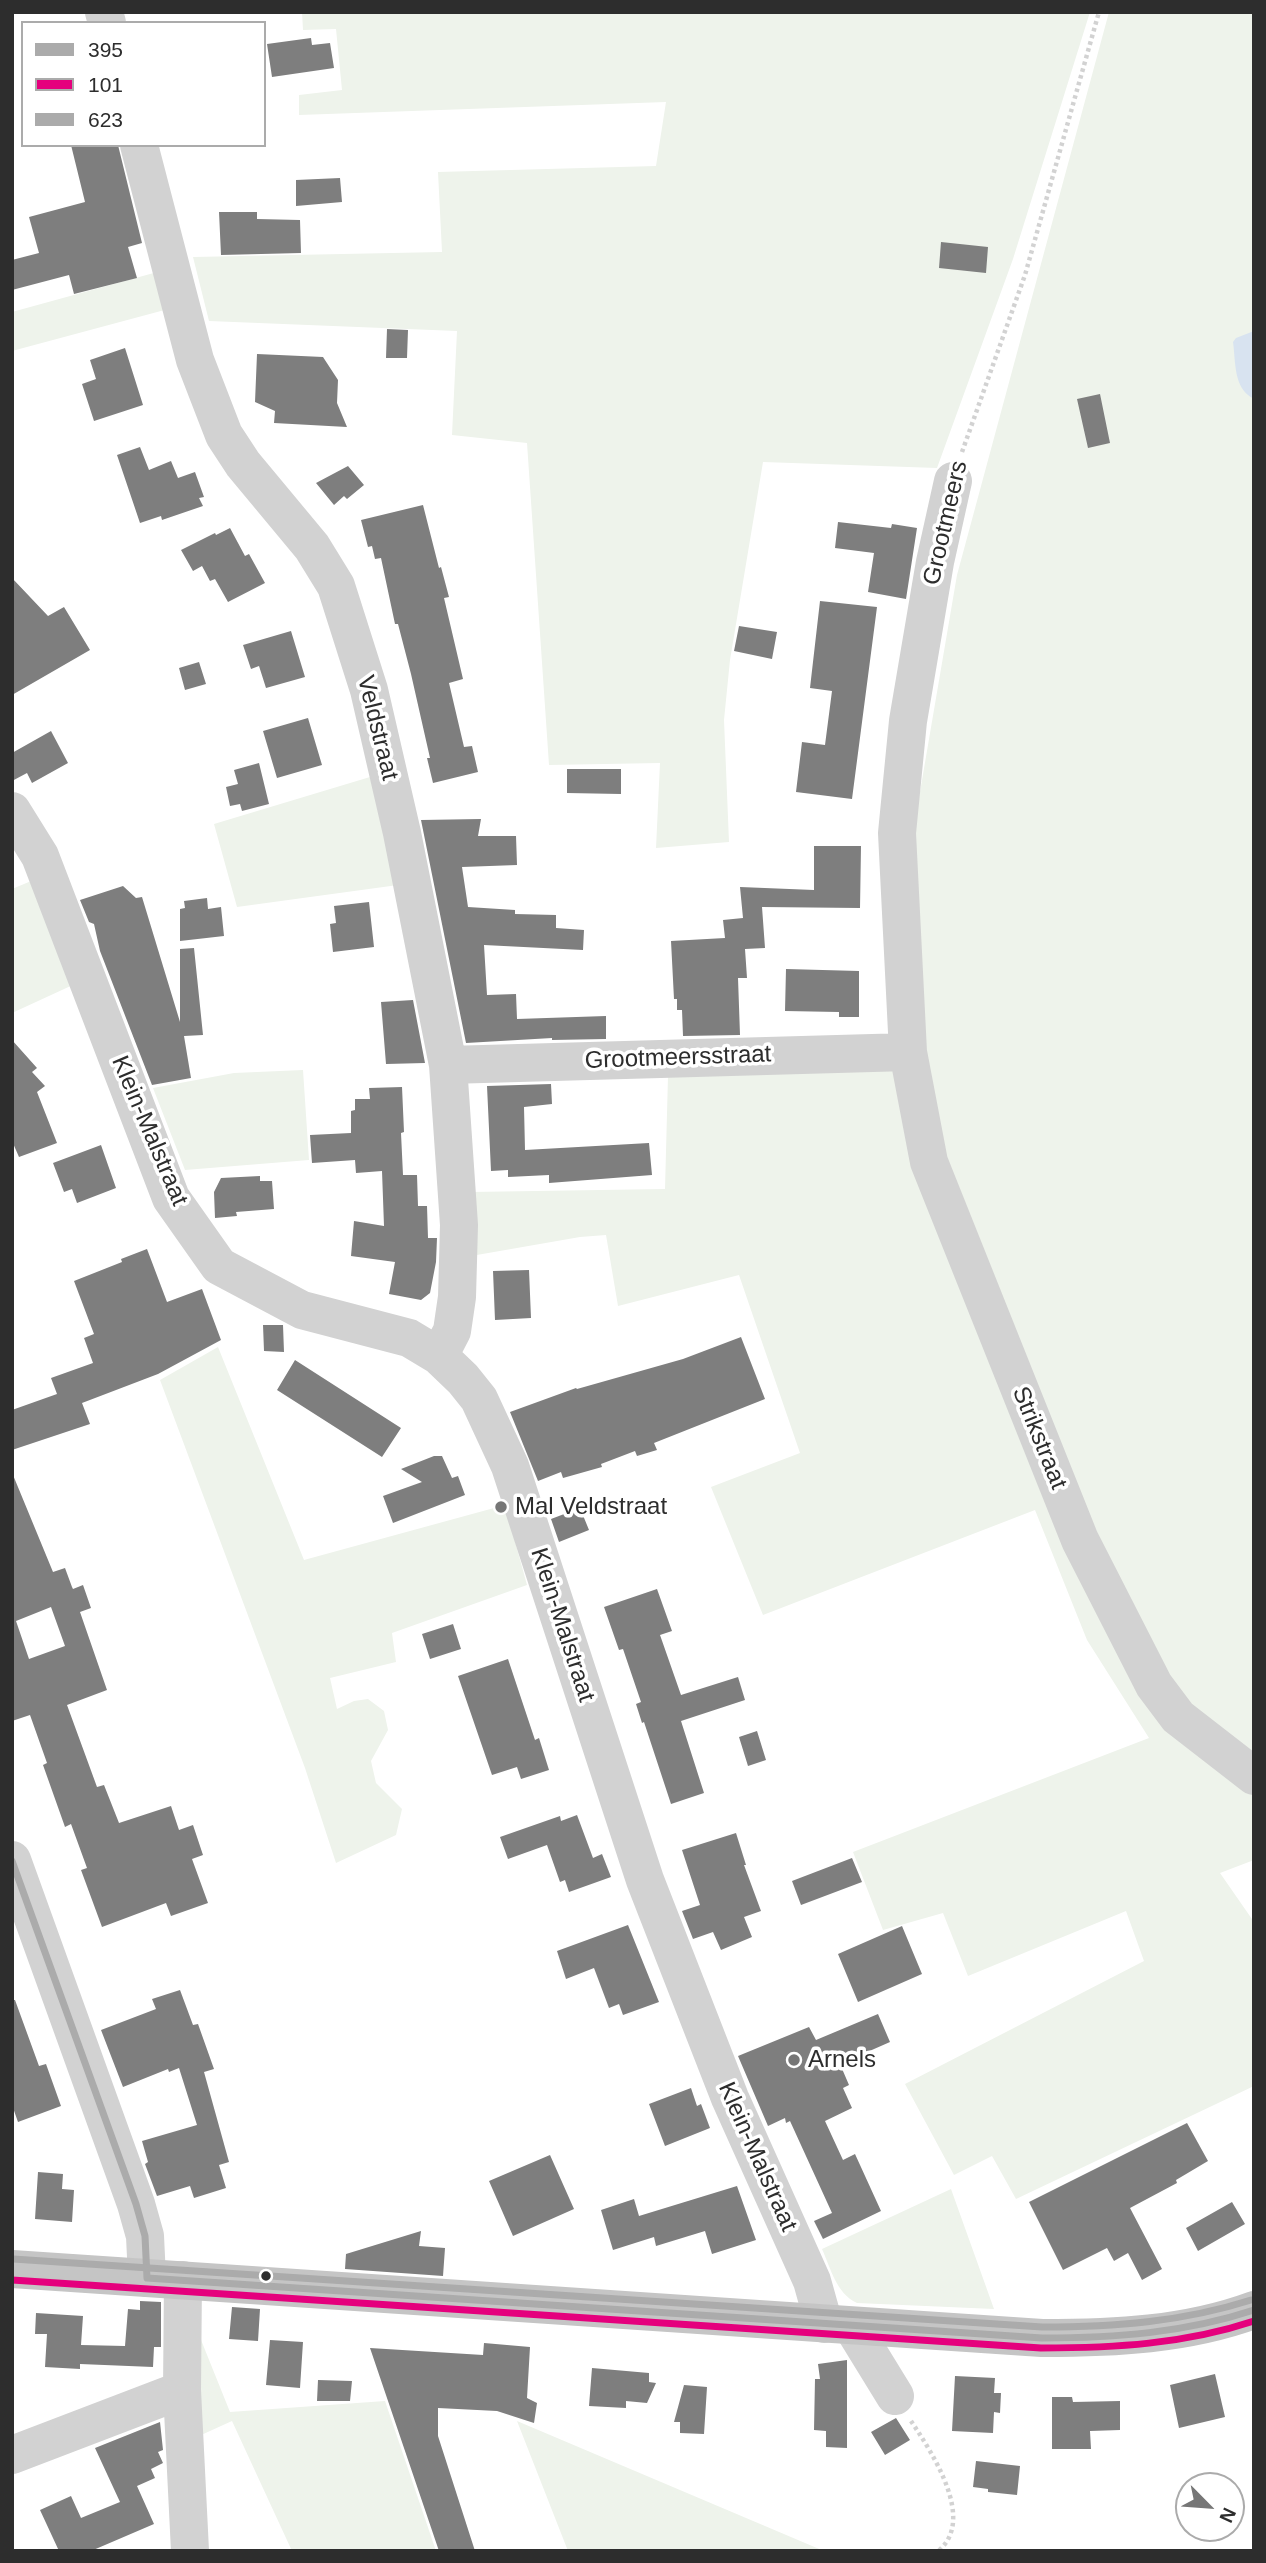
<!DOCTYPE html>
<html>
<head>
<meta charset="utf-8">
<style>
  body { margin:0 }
  #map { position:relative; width:1266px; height:2563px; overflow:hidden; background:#fff; font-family:Helvetica,sans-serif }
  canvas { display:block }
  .frame { position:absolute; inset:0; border:14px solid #2d2d2d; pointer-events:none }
  .legend { position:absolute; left:21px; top:21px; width:245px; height:126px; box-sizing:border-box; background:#fff; border:2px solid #ababab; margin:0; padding:9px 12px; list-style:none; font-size:21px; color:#2d2d2d }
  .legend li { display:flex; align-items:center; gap:14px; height:35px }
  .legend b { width:35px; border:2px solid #ababab }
  .north { position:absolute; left:1175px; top:2472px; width:70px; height:70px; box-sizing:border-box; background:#fff; border:2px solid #ababab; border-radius:50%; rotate:115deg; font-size:19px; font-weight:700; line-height:28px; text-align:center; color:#2d2d2d }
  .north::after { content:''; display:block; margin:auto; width:24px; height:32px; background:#767676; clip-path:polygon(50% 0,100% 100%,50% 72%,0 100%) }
</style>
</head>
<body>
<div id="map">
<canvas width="1266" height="2563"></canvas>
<div class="frame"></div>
<ul class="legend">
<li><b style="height:9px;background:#ababab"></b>395</li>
<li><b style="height:9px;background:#e5007d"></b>101</li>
<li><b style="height:9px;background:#ababab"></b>623</li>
</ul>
<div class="north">N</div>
</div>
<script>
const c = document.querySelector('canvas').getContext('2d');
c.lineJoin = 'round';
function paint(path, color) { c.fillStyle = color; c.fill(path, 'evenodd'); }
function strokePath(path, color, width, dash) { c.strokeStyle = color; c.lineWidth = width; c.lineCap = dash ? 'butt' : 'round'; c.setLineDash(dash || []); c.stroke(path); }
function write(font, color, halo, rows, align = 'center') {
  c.font = font + ' Helvetica,sans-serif'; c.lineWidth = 7; c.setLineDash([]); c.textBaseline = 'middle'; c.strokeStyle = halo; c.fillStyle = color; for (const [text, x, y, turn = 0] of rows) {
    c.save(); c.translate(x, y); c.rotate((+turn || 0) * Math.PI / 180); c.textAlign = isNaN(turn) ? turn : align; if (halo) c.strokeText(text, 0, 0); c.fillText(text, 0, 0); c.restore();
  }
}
paint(new Path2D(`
  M302 12H1090L1013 259 937 468 763 462 730 660 724 720 729 842 656 848 660 763 549 765 527 443 452 435 457 331 209 321 193 257 442 252 438 172 656 166 666 102 299 115V95L342 90 336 29 303 30Z
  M1109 12H1254V1768L1214 1740 1148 1652 936 1153 918 1043 914 827 957 575Z
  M161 271 172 308 12 351V312Z
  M370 777 398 885 237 907 214 824Z
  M36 879 75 984 12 1013V889Z
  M900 1067 1066 1534 1254 1792V1860L1220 1873 1254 1922V2086L1016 2199 992 2156 954 2175 905 2084 1144 1961 1126 1911 968 1976 943 1913 883 1930 853 1852 1149 1738 1087 1640 1035 1510 763 1615 711 1487 800 1453 739 1275 618 1306 606 1235 580 1237 471 1256 470 1192 665 1189 668 1076Z
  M303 1070 309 1160 185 1170 153 1088 234 1073Z
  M218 1347 304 1560 505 1505 527 1585 392 1633 396 1662 330 1678 337 1709 354 1701 368 1699 384 1711 388 1730 371 1761 376 1783 402 1809 396 1835 336 1863 305 1768 160 1380Z
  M951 2189 994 2309 857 2303C836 2293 831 2269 822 2249Z
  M195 2325 230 2412 385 2401 436 2551H292L232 2421 199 2436Z
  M517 2421 824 2551H568Z`), '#eef3eb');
paint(new Path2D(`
  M1254 331V399C1233 388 1236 363 1233 342L1236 338Z`), '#d8e3f0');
paint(new Path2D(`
  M311 38 312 45 330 43 334 68 272 77 267 44Z
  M71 145H118L142 243 128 247 137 278 74 294 69 275 12 290V260L39 253 29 217 85 202Z
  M340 178 342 202 296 206V180Z
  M219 212H257V219L300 220 301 253 221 255Z
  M941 242 988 247 986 273 939 268Z
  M387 329 408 330 407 358H386Z
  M125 348 143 405 94 421 82 384 96 379 90 360Z
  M257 354 323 357 338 380 337 403 347 427 274 423 275 411 255 402Z
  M1100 394 1110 443 1088 448 1077 399Z
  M140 447 149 470 171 461 178 478 195 472 204 497 199 498 203 506 162 520 161 516 140 523 117 455Z
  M348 466 364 485 347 499 344 496 334 505 316 483Z
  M423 505 439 568 441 567 449 597 444 598 463 679 449 683 464 747 472 746 478 772 433 783 427 758H430L411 674 398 624H395L381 558 375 559 372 546 368 547 361 520Z
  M838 522 891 528 892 524 917 528 906 599 868 592 874 553 835 548Z
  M230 528 245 556 249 554 265 583 228 602 215 579 210 581 202 566 193 571 181 550 215 533 216 535Z
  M12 578 48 616 64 607 90 650 12 695Z
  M820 601 877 607 852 799 796 792 802 742 825 745 832 691 810 688Z
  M739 626 777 632 772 659 734 651Z
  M291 631 305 677 266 688 259 666 251 669 243 645Z
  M199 662 206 684 185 690 179 668Z
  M308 718 322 765 277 778 263 731Z
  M51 731 68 763 32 783 27 773 12 781V753Z
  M259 763 269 804 242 811 240 804 230 806 226 787 238 784 234 770Z
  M567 769H621V794L567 793Z
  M481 819 478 836H516L517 865 462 867 468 907 515 910V914L556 915V928L584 930 583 950 484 945 487 995 516 994 517 1019 606 1016V1039L552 1040V1038L466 1043 421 820Z
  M814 846H861L860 908 762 907 765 948 745 949 747 978H738L740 1035 683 1036 682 1010H677V999H674L671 941 725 938 723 920 743 918 740 887 814 890Z
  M123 886 136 898 142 897 180 1022V949L194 948 203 1035 184 1036 191 1078 152 1085 100 951 94 924 89 922 80 900Z
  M207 898 208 909 221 907 224 936 180 941V909L185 908 184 901Z
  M369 902 374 947 333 952 330 924 336 923 334 906Z
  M786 969 859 971V1017H839V1012L785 1011Z
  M413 1000 425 1063 386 1064 381 1002Z
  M12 1040 37 1068 32 1072 45 1086 37 1092 57 1143 19 1157 12 1141Z
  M551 1084 552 1104 524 1107 525 1150 649 1143 652 1175 549 1183V1175L508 1177V1170L491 1171 487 1086Z
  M402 1087 404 1132 401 1133 403 1175H417L418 1206H427L428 1238H437L436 1262 430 1293 421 1300 389 1294 395 1262 351 1256 354 1221 384 1226 382 1171 356 1173 355 1160 312 1163 310 1135 351 1133V1111L355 1110V1099H370L369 1088Z
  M101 1145 116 1188 77 1203 72 1189 64 1192 53 1163Z
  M260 1176V1181H272L274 1209 236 1212 237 1216 215 1218 214 1192 221 1178Z
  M147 1249 167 1302 202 1289 221 1340 158 1374 82 1403 90 1424 12 1450V1410L57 1394 51 1378 93 1363 84 1338 94 1334 74 1281 122 1262 121 1259Z
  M529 1270 531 1318 495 1320 493 1271Z
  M263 1325H283L284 1352 264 1351Z
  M741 1337 765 1399 654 1443 657 1450 637 1456 635 1451 601 1464 602 1467 563 1478 561 1472 538 1481 510 1412 576 1388 577 1389 683 1359Z
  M295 1360 401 1428 382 1457 277 1390Z
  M434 1456H442L452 1478 458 1476 465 1495 393 1523 383 1496 422 1482 401 1469Z
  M13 1475 53 1572 65 1568 72 1587 73 1589 83 1585 91 1608 80 1612 107 1690 67 1705 97 1787 104 1785 119 1823 171 1806 179 1830 193 1825 203 1855 192 1859 208 1903 171 1916 166 1903 102 1927 81 1870 87 1868 71 1824 65 1827 43 1765 47 1763 30 1715 12 1721ZM51 1607 65 1646 29 1659 16 1621Z
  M580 1508 589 1530 559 1542 551 1519Z
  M657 1589 672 1631 660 1635 681 1695 738 1677 745 1700 681 1721 704 1793 671 1804 644 1722 642 1723 636 1704 641 1702 623 1649 619 1650 604 1607Z
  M453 1624 461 1649 430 1659 422 1634Z
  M508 1659 535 1740 539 1738 549 1770 521 1779 517 1767 492 1775 458 1676Z
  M757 1731 766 1760 748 1766 739 1737Z
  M577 1815 593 1858 602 1854 611 1877 569 1892 565 1880 560 1882 547 1845 508 1859 500 1837 560 1816 561 1821Z
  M736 1833 746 1865H744L761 1911 744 1917 752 1937 721 1950 713 1932 693 1939 682 1911 700 1905 682 1850Z
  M852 1858 862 1882 801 1905 792 1881Z
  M628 1925 659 2002 623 2015 619 2004 609 2008 594 1968 566 1979 557 1951Z
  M902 1926 922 1974 858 2002 838 1954Z
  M180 1990 193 2025 198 2024 214 2069 204 2072 229 2162 219 2165 226 2188 194 2198 190 2186 157 2196 145 2164 148 2162 142 2141 197 2125 179 2068 169 2072 168 2069 123 2087 101 2030 156 2009 152 1999Z
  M12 2000H15L39 2066 46 2064 61 2106 18 2122 12 2105Z
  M878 2014 890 2042 840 2064 849 2085 843 2088 852 2108 825 2121 843 2160 855 2154 881 2211 823 2239 814 2221 832 2213 790 2121 786 2123 785 2118 768 2126 738 2056 809 2027 816 2040Z
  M691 2088 697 2106 701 2104 710 2128 665 2146 649 2104Z
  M1187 2123 1208 2161 1176 2180 1177 2183 1130 2208 1162 2269 1142 2280 1128 2253 1114 2261 1107 2248 1063 2270 1029 2202Z
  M550 2155 574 2209 513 2236 489 2181Z
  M38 2172 63 2174 62 2189 74 2190 72 2222 35 2219Z
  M737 2186 756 2240 712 2254 705 2231 656 2246 654 2237 613 2250 601 2210 634 2199 639 2216Z
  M1232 2202 1245 2224 1198 2251 1186 2228Z
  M421 2231 419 2246 445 2248 443 2276 345 2269 346 2254Z
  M140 2301 161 2302V2347H154L153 2367 80 2364V2369L45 2367 47 2334H35L36 2313 83 2316 81 2345 125 2346 128 2309 140 2310Z
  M232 2307 260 2309 258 2341 229 2339Z
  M270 2340 303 2342 300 2388 266 2385Z
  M484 2343 530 2347 527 2398 537 2403 534 2423 497 2411 438 2408V2436L475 2551H439L370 2348 483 2355Z
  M847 2360V2448L826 2447V2431L814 2430 815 2379H820L818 2364Z
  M592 2368 649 2373V2382L656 2383 647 2403 626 2401V2408L589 2406Z
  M1215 2374 1225 2417 1179 2428 1170 2385Z
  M955 2376 995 2378 994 2393H1001L1000 2413 994 2412 993 2433 952 2431Z
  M318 2380 352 2381 350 2401H317Z
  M684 2385 707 2387 704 2434 680 2433V2422H674Z
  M1052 2397H1072L1073 2402 1120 2401V2430L1090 2431 1091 2449H1052Z
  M896 2418 910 2440 885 2455 871 2432Z
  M160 2422 163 2450 158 2452 163 2463 151 2469 155 2478 137 2486 154 2524 91 2551H59L40 2510 71 2496 81 2518 120 2502 95 2448Z
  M976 2461 1020 2466 1017 2495 988 2492V2489L973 2487Z`), '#7e7e7e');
strokePath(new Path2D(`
  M962 452 1025 275 1099 12
  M911 2421C931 2451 977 2520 938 2551`), '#d2d2d2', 4.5, [3.5, 3.5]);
strokePath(new Path2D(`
  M104 12 107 23
  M139 145 195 360 224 435 243 464 312 547 336 586 369 690 402 833 448 1065 459 1225 457 1297 452 1331 439 1356
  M953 481 935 562 908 721 897 833 908 1052 929 1162 1080 1540 1154 1685 1178 1717 1254 1776
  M12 811 40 856 171 1198 219 1266 302 1310 409 1338 439 1356 463 1379 479 1399 510 1466 645 1880 730 2098 812 2281 824 2324
  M448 1065 908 1052
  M12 1860 136 2204 145 2236 147 2278
  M183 2280 182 2390 190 2551
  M852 2326 895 2396
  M12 2455 182 2390`), '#d2d2d2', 38);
strokePath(new Path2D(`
  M12 2269 1042 2338C1114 2338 1186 2335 1254 2310`), '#c5c5c5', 38);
strokePath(new Path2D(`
  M12 1861 136 2204 145 2236 147 2278
  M147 2278 1042 2338C1115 2338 1184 2333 1254 2310`), '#ababab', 7);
strokePath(new Path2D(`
  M12 2280 1041 2348C1114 2348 1185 2344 1254 2321`), '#e5007d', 7);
strokePath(new Path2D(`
  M13 2259 1042 2327C1114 2327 1182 2322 1251 2300`), '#ababab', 7);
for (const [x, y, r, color] of [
  [501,1507,7,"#767676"],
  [794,2060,7,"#767676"],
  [266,2276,6,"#2d2d2d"]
]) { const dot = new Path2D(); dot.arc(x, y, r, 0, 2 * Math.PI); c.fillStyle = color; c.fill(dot); strokePath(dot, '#fff', 2.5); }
write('24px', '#2d2d2d', '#fff', [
  ["Grootmeers",946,523,-77],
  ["Veldstraat",377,728,76],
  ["Grootmeersstraat",678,1058,-2],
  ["Klein-Malstraat",149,1131,67],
  ["Strikstraat",1039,1438,68],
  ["Klein-Malstraat",562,1625,72],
  ["Klein-Malstraat",757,2157,66]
]);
write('24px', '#2d2d2d', '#fff', [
  ["Mal Veldstraat",515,1507],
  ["Arnels",808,2060]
], 'left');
</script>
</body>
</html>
